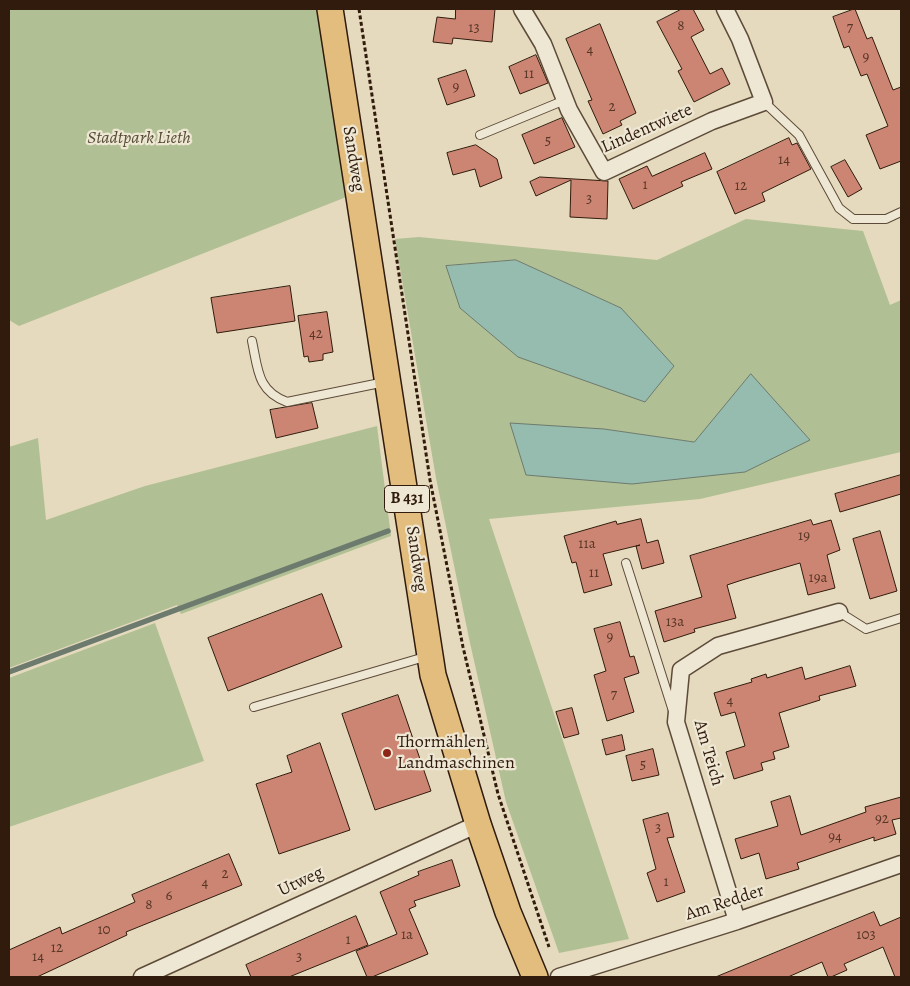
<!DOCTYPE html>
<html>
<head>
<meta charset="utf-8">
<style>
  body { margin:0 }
  #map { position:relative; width:910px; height:986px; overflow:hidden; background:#e5dabd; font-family:Alegreya,serif }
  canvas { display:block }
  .frame { position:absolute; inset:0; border:10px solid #301b0d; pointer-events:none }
</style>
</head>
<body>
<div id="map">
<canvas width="910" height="986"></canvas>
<div class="frame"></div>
</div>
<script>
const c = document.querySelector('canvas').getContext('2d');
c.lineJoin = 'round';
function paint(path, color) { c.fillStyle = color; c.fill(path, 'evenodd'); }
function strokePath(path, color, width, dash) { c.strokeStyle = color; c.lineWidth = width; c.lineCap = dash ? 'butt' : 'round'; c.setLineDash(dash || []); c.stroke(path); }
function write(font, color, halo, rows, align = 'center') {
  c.font = font + ' Alegreya,serif'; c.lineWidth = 4.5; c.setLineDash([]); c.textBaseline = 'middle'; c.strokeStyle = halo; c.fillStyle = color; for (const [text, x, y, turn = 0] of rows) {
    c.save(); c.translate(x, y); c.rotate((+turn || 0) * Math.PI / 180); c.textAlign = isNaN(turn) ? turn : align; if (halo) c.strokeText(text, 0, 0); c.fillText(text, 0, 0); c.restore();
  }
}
paint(new Path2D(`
  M9 9H329L359 192 19 326 9 320Z
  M746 219 863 231 890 305 901 300V452L700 499 489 519 629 939 559 953 506 802 470 643 436 478 395 239 419 237 657 260ZM516 260 621 308 446 266ZM722 412 745 472 604 429 694 442Z
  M377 426 391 536 181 614 177 605 9 668V447L38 438 46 520 145 486Z
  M155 623 204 761 9 827V678Z`), '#b1c094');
const water = new Path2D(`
  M516 260 621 308 674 366 645 402 518 357 460 308 446 266Z
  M751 374 810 440 745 472 632 484 526 475 510 423 604 429 694 442Z`);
paint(water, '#96bbaf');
strokePath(water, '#6d7b6e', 1);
strokePath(new Path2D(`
  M9 672 388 531`), '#6d7b6e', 5.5);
const building = new Path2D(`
  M456 9H495L492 42 453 38 452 44 433 42 437 17 455 19Z
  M682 9H693L704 30 691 37 710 74 722 68 730 84 694 102 678 71 682 69 657 22Z
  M855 9 867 39 872 37 893 90 901 87V161L880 169 866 135 888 126 867 74 861 76 849 46 844 48 833 17Z
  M600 24 636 113 620 121 622 125 603 134 588 101 592 100 566 39Z
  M536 55 548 83 520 94 509 67Z
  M466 70 475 96 447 105 438 79Z
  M562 118 575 147 534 164 522 135Z
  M789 138 792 145 797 143 811 169 762 193 765 201 735 214 717 172Z
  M476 145 497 159 502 178 480 187 475 169 453 175 447 153Z
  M705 153 712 169 681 182 683 186 633 209 619 179 647 166 652 176Z
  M845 160 862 189 848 197 831 167Z
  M540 177 608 181 607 219 570 217 571 180 536 196 530 182Z
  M290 286 295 321 217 333 211 298Z
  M327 312 333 352 323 354V360L309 362 308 356 304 357 298 316Z
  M312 403 318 428 276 438 270 410Z
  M901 475V494L840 512 835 494Z
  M641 519 647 543 658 540 664 563 642 569 636 546 640 545 603 554 612 585 584 593 576 562 572 563 564 536 616 521 617 524Z
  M811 520 813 525 831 520 840 550 827 555 835 588 808 595 800 563 742 580 727 585 736 618 694 629 695 632 664 642 655 611 702 597 690 556Z
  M880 531 897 591 870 599 853 539Z
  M322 594 342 647 228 691 208 638Z
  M620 622 630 657 634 656 639 673 624 678 634 712 607 721 594 675 606 671 594 629Z
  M850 666 856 686 819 696 820 700 779 713 789 747 773 752 775 759 761 763 763 770 734 779 726 752 745 746 735 712 721 716 714 693 752 682 751 679 766 674 767 678 802 667 805 679Z
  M398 695 431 791 375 810 342 714Z
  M572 708 579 734 564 738 556 712Z
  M622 735 625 750 606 755 602 740Z
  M320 743 350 830 279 854 256 784 292 772 287 756Z
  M653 749 659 775 632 781 626 756Z
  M790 796 801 835 866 812 865 807 901 797V818L892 820 896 834 874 841V837L797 863 799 869 766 879 759 853 741 859 735 839 778 826 771 802Z
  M668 813 674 837 667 838 685 892 657 902 647 873 656 869 643 820Z
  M229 854 242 885 126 932 127 935 37 977H9V950L60 927 62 934 135 902 132 895Z
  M452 860 460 886 414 901 416 906 409 909 428 954 372 977H367L356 951 397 934 380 892 419 875 418 872Z
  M874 912 880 926 901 917V977H895L883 947 844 964 847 970 831 977H828L822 962 788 977H716Z
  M356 916 368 945 289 977H251L246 965Z`);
paint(building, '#cd8573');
strokePath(building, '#301b0d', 1);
const service = new Path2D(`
  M764 102 799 135 839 208 853 219H886L901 212
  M480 135 565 100
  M252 341C258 369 257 391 287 402L385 382
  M626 563 673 711
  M839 612 866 629 901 618
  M254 707 428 656`);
const minor = new Path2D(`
  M522 9 543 44 569 110 604 172 712 121 764 102 740 39 725 9
  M737 921 676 722 681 670 718 646 839 612
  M142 977 478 824
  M559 977 737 921 901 864`);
const primary = new Path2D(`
  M330 9 433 675 478 824 508 912 535 977`);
strokePath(service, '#5d4b39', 10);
strokePath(minor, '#5d4b39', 19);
strokePath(primary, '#301b0d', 28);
strokePath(new Path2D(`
  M359 9 430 480 463 647 498 794 549 947`), '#301b0d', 3, [4, 2.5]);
strokePath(service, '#eee7d4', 8);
strokePath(minor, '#eee7d4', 16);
strokePath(primary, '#e2bd7e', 25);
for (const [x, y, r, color] of [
  [387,753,5,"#8f2418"]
]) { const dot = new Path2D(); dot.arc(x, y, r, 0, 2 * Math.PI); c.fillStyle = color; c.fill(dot); strokePath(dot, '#eee7d4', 2); }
write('15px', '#573626', null, [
  ["8",681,26],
  ["13",474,28],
  ["7",850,28],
  ["4",590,50],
  ["9",866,57],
  ["11",529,74],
  ["9",456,87],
  ["2",612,107],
  ["5",548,141],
  ["14",784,160],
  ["1",645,185],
  ["12",741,186],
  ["3",589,199],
  ["42",316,334],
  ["19",804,536],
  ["11a",587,544],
  ["11",594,573],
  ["19a",818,578],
  ["13a",675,622],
  ["9",610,637],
  ["7",614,695],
  ["4",730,701],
  ["5",643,765],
  ["92",882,819],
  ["3",658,828],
  ["94",835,837],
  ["2",225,874],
  ["1",666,882],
  ["4",205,883],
  ["6",169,896],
  ["8",149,905],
  ["10",104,930],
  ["1a",407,935],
  ["103",866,935],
  ["1",348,940],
  ["12",57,948],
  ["14",38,957],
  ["3",299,957]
]);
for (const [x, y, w] of [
  [407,499,45]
]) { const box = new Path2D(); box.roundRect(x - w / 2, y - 13.5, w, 27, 4); c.fillStyle = '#eee7d4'; c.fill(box); strokePath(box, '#301b0d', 1); }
write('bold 16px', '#301b0d', null, [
  ["B 431",407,499]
]);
write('18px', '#301b0d', '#eee7d4', [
  ["Lindentwiete",647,129,-24],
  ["Sandweg",353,159,81],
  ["Sandweg",416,559,82],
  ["Am Teich",708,753,74],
  ["Utweg",301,882,-25],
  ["Am Redder",725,903,-18]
]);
write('italic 18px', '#574d36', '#eee7d4', [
  ["Stadtpark Lieth",139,139]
]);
write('18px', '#301b0d', '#eee7d4', [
  ["Thormählen",397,743],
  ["Landmaschinen",397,764]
], 'left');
</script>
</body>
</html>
